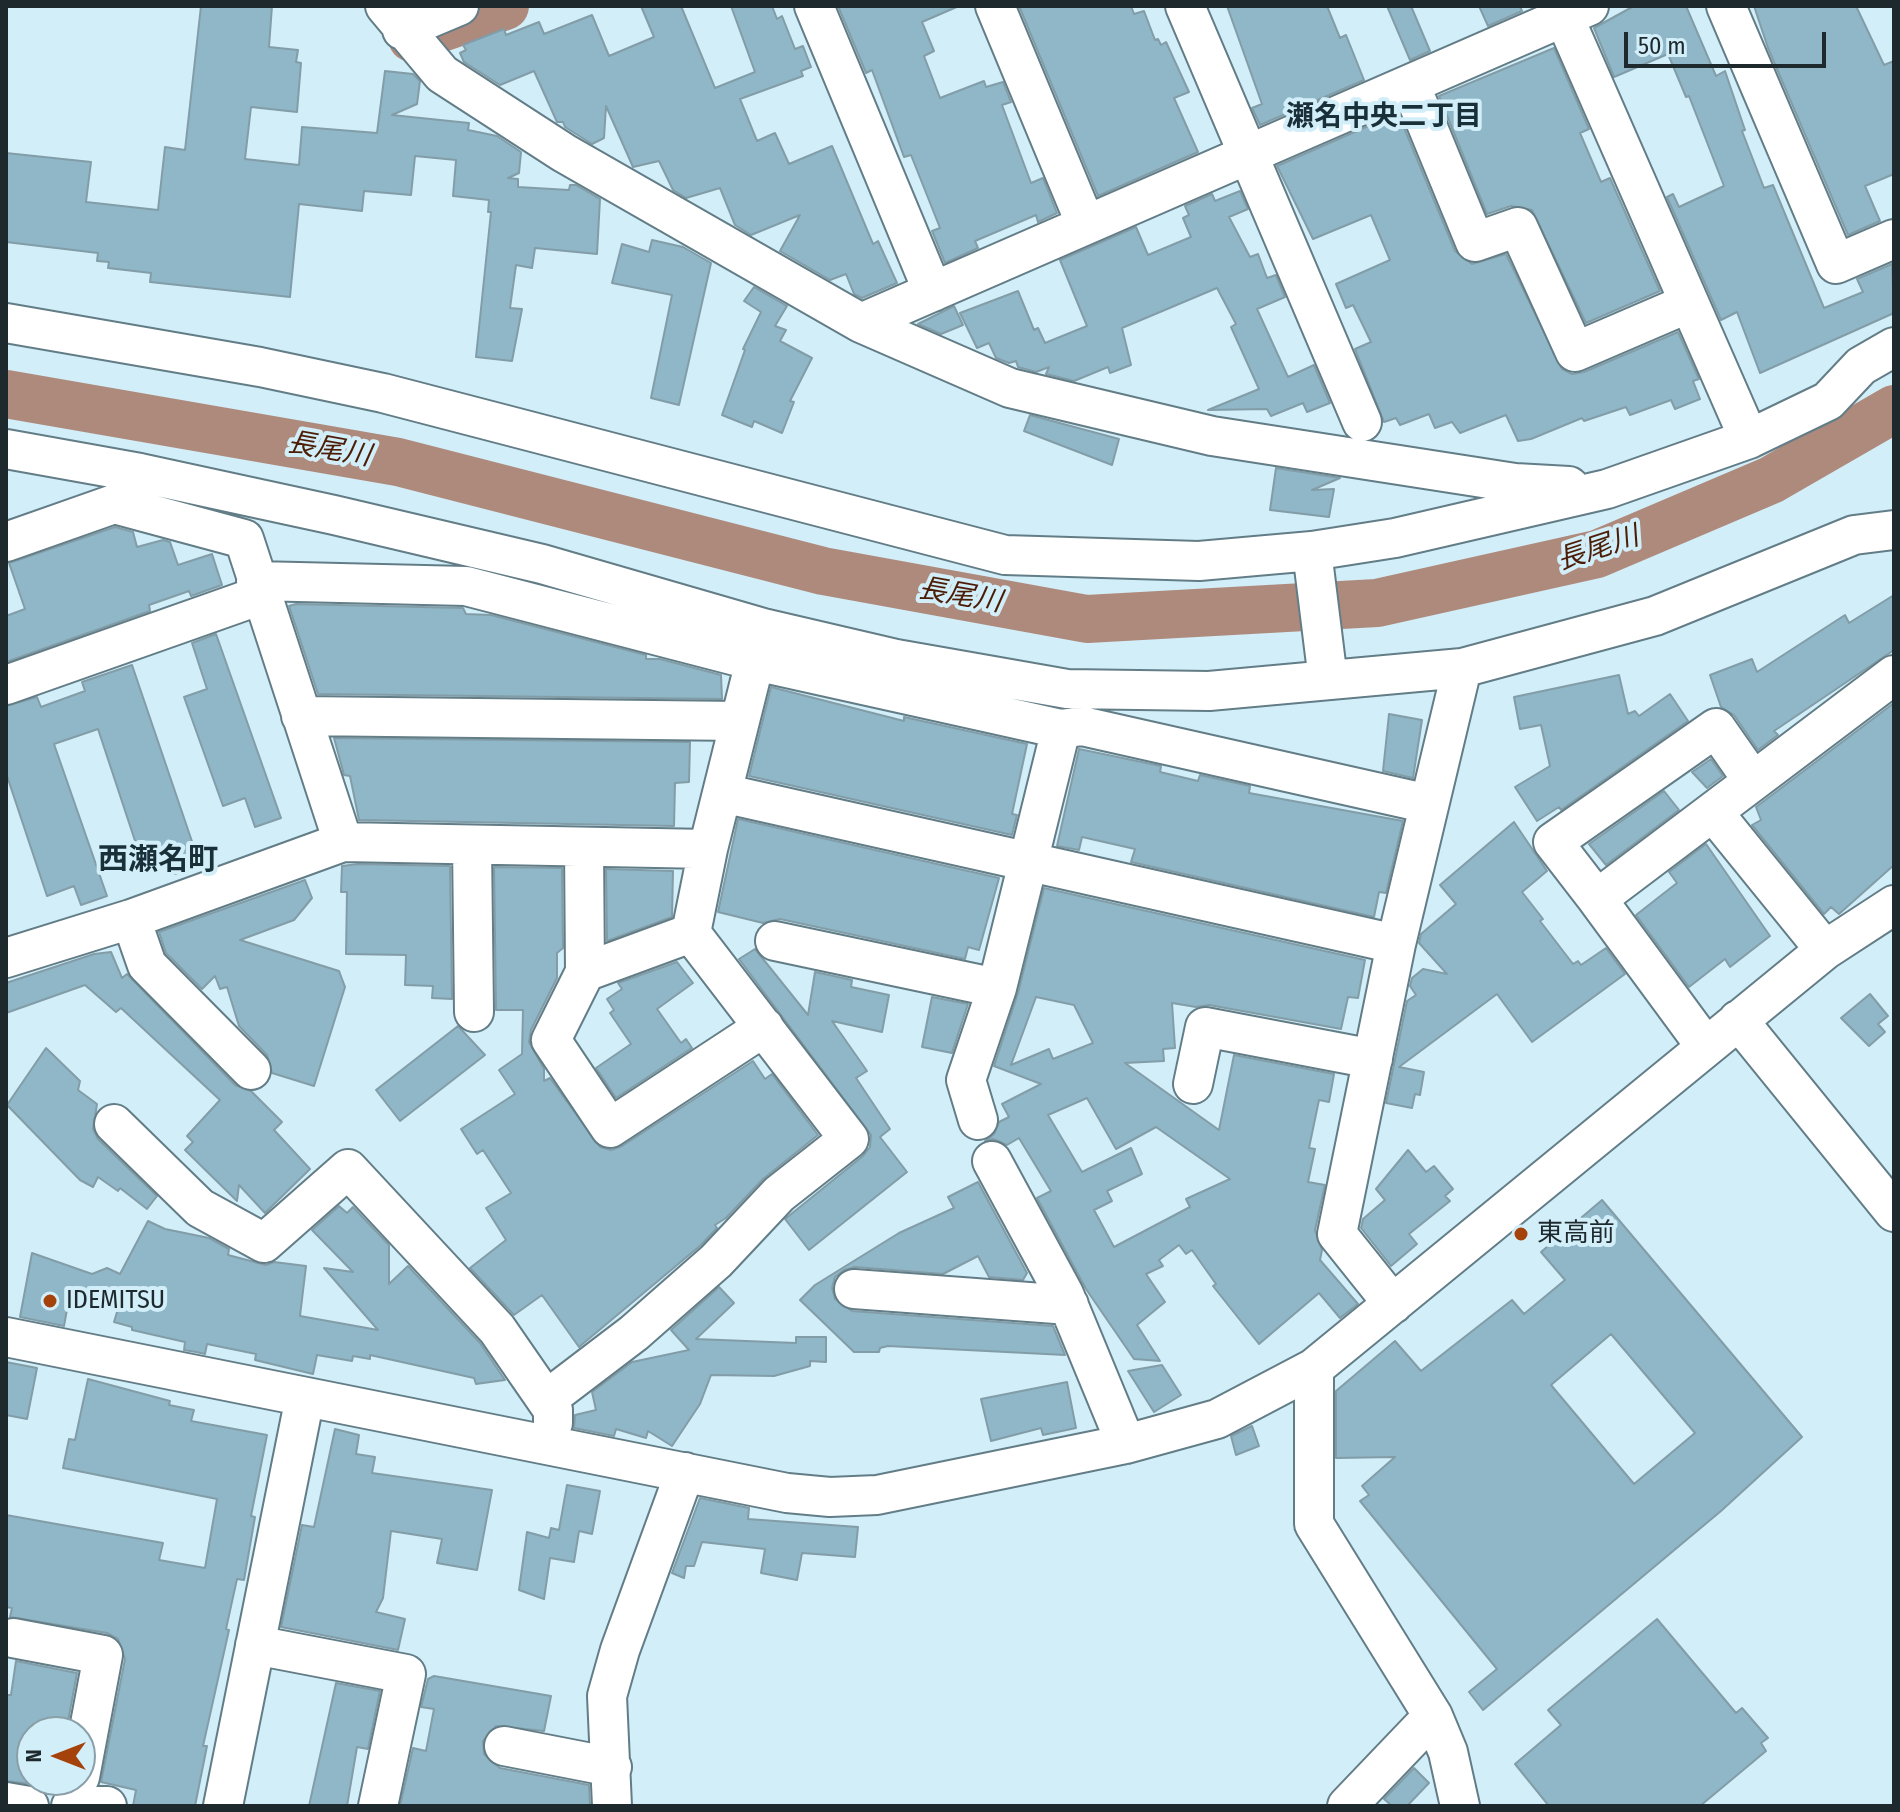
<!DOCTYPE html>
<html>
<head>
<meta charset="utf-8">
<style>
  body { margin:0 }
  #map { position:relative; width:1900px; height:1812px; overflow:hidden; background:#d2eef9; font-family:"Fira Sans Condensed",sans-serif }
  canvas { display:block }
  .frame { position:absolute; inset:0; border:8px solid #1e292d; pointer-events:none }
  .north { position:absolute; left:16px; top:1716px; width:80px; height:80px; box-sizing:border-box; background:#d2eef9; border:2px solid #8a9fa7; border-radius:50%; rotate:270deg; font-size:22px; font-weight:700; line-height:32px; text-align:center; color:#1e292d }
  .north::after { content:''; display:block; margin:auto; width:28px; height:36px; background:#a5410a; clip-path:polygon(50% 0,100% 100%,50% 72%,0 100%) }
  .scale { position:absolute; left:1624px; top:32px; width:202px; height:36px; box-sizing:border-box; border:4px solid #1e292d; border-top:0; padding-left:10px; font-size:24px; line-height:28px; white-space:nowrap; color:#1e292d; -webkit-text-stroke:6px #d2eef9; paint-order:stroke }
</style>
</head>
<body>
<div id="map">
<canvas width="1900" height="1812"></canvas>
<div class="frame"></div>
<div class="north">N</div>
<div class="scale">50 m</div>
</div>
<script>
const c = document.querySelector('canvas').getContext('2d');
c.lineJoin = 'round';
function strokePath(path, color, width, dash) { c.strokeStyle = color; c.lineWidth = width; c.lineCap = dash ? 'butt' : 'round'; c.setLineDash(dash || []); c.stroke(path); }
function paint(path, color) { c.fillStyle = color; c.fill(path, 'evenodd'); }
function write(font, color, halo, rows, align = 'center') {
  c.font = font + ' "Fira Sans Condensed","Noto Sans JP",sans-serif'; c.lineWidth = 8; c.setLineDash([]); c.textBaseline = 'middle'; c.strokeStyle = halo; c.fillStyle = color; for (const [text, x, y, turn = 0] of rows) {
    c.save(); c.translate(x, y); c.rotate((+turn || 0) * Math.PI / 180); c.textAlign = isNaN(turn) ? turn : align; if (halo) c.strokeText(text, 0, 0); c.fillText(text, 0, 0); c.restore();
  }
}
strokePath(new Path2D(`
  M412 38 505 6
  M6 394 398 462 823 571 1087 619 1377 603 1597 554 1771 480 1894 409`), '#ae8a7c', 48);
const building = new Path2D(`
  M201 6H272L269 47 298 50 296 62 301 63 297 112 251 107 245 159 299 165 302 127 377 133 385 71 413 74 420 81 417 104 392 115 469 123 468 130 497 136 521 152 519 173 508 178 518 179V187L569 190 570 185H576L600 199 597 254 535 248 532 268 516 265 510 308 522 309 512 361 476 357 491 212H488L489 200 453 196 456 160 415 156 411 195 364 191 362 211 299 204 290 297 150 282 151 273 108 268 109 262 97 261 98 253 6 242V153L91 162 86 202 158 210 165 147 185 150Z
  M641 6H681L715 88 755 72 731 6H772L777 19 782 16 795 49 803 46 811 67 801 71 803 76 740 99 757 141 775 133 789 164 832 146 873 244 878 241 897 283 862 298 854 294 846 274 830 280 780 251 800 215 751 235 735 225 720 188 686 198 673 190 659 161 633 167 606 106 604 138 592 144 565 127 563 122H557L534 71 500 85 464 62 460 53 466 50 463 45 504 29 506 35 539 22 544 34 592 15 609 56 654 37Z
  M838 6H959L922 22 934 51 924 56 940 98 984 81 986 87 1003 82 1011 102 1002 105 1031 183 1043 178 1057 213 1038 222 1036 215 975 241 978 248 945 263 932 231 940 228 911 155 904 157 872 70 866 73Z
  M1019 6H1131L1134 14 1144 11 1155 40 1158 39 1161 45 1166 42 1189 92 1174 98 1198 152 1098 196Z
  M1227 6H1327L1340 38 1346 35 1364 80 1260 125 1252 108 1262 104Z
  M1387 6H1411L1430 51 1410 60Z
  M1479 6H1520L1522 11 1488 26Z
  M1634 6H1686L1716 76 1725 71 1745 130 1742 131 1764 188 1773 185 1824 308 1863 292 1857 279 1892 264 1894 313 1760 373 1737 312 1721 320 1667 197 1673 194 1679 207 1724 186 1689 96 1686 97 1668 54 1614 77 1594 28Z
  M1754 6H1856L1884 65 1894 61V174L1865 186 1880 221 1848 235 1768 48Z
  M1554 48 1589 129 1580 133 1601 182 1610 178 1660 291 1586 323 1532 210 1511 206 1487 214 1439 96Z
  M1398 113 1455 251 1472 264 1506 254 1562 369 1572 374 1584 372 1678 332 1699 379 1693 381 1700 399 1675 409 1671 400 1630 415 1626 407 1584 421 1582 418 1531 439 1518 441 1506 415 1460 433 1452 422 1435 428 1429 414 1400 425 1396 418 1384 422 1355 349 1371 342 1353 305 1346 308 1336 284 1390 260 1371 215 1313 239 1277 166Z
  M1240 191 1248 209 1229 217 1250 257 1258 254 1267 278 1276 275 1285 297 1257 309 1288 377 1314 365 1330 403 1307 412 1303 403 1271 416 1267 409 1208 410 1259 389 1231 327 1236 324 1217 288 1122 328 1131 365 1110 373 1108 367 1074 381 1046 374 1049 367 1036 372 1018 367 1016 361 1009 363 996 358 989 343 977 348 960 313 1018 291 1034 330 1038 328 1045 343 1087 326 1060 260 1136 227 1148 255 1191 237 1183 218 1189 215 1185 206 1212 194 1215 201Z
  M652 240 683 247 711 263 679 405 651 398 672 295 612 283 622 244 649 252Z
  M754 287 787 306 775 326 786 330 780 341 812 358 790 401 794 402 782 433 754 421 752 427 722 415 745 350 743 349 761 312 744 301Z
  M954 306 963 325 941 334 918 324Z
  M1030 415 1119 439 1112 465 1024 431Z
  M1276 468 1340 478 1312 490 1334 489 1329 517 1270 510Z
  M115 527 133 532 137 547 163 540 170 542 178 565 212 554 222 585 191 596 189 591 149 605 150 611 6 662V616L25 609 9 563Z
  M1894 595V650L1774 731 1778 735 1758 750 1734 715 1721 707 1710 675 1752 659 1757 672 1845 615 1849 623Z
  M296 604 463 608 466 614 491 615 646 655V659H660L721 675 722 699 318 694 289 606Z
  M216 634 281 818 255 827 245 798 223 806 184 697 207 689 192 643Z
  M132 665 200 865 175 874 168 856 143 865 98 729 54 744 107 896 81 905 74 886 47 896 6 773V706L37 697 41 707 85 691 82 682Z
  M1619 675 1628 714 1635 711 1639 716 1670 694 1688 721 1561 810 1559 807 1537 821 1515 787 1550 766 1541 725 1520 729 1514 697Z
  M771 687 904 721V717L1027 744 1012 814 1017 815 1012 835 749 776Z
  M1894 703V865L1839 914 1831 907 1824 914 1752 825 1761 820 1756 807Z
  M1389 714 1422 720 1413 778 1383 771Z
  M334 738 690 742 689 782 675 783 674 826 359 820 350 776 344 775Z
  M1079 749 1161 766 1160 772 1198 781 1200 775 1250 786 1249 793 1403 821 1386 893 1379 892 1374 917 1131 862 1135 849 1082 837 1079 850 1057 846Z
  M1711 759 1723 776 1707 788 1692 772Z
  M1664 791 1679 810 1606 865 1589 844Z
  M738 819 999 878 979 950 968 947 965 959 780 919 763 923 718 912Z
  M1514 822 1547 871 1522 892 1543 919 1540 921 1573 964 1578 961 1581 965 1606 948 1625 974 1532 1042 1497 994 1399 1067 1424 1072 1420 1095 1415 1094 1412 1108 1386 1103 1407 1001 1416 995 1410 986 1412 978 1423 969 1447 974 1419 943 1421 934 1456 904 1440 885Z
  M1706 844 1770 936 1730 967 1725 959 1689 987 1636 915 1677 883 1669 872Z
  M358 864 450 866 452 999 432 998 433 986 405 985 406 955 346 954 347 892H341L342 866Z
  M494 867 562 868 563 948 557 953V978L531 1030 529 1042 544 1069V1081L550 1078 600 1147 611 1150 622 1146 753 1061 765 1079 772 1074 818 1135 763 1179 726 1218 715 1225 717 1228 701 1245 579 1347 542 1295 514 1315 470 1268 506 1240 486 1208 511 1193 483 1150 477 1154 461 1129 515 1094 499 1070 522 1054 523 1010H496Z
  M606 869 673 871 672 917 607 941Z
  M305 880 312 898 294 920 240 940 339 971 345 987 314 1086 272 1073 267 1055 239 1026 227 987 220 989 215 976 202 989 166 953 159 932Z
  M1044 888 1365 960 1358 998 1348 997 1341 1029 1209 1005 1196 1007 1172 1003 1175 1048 1163 1049 1164 1061 1125 1063 1219 1130 1234 1055 1334 1074 1329 1102 1319 1100 1309 1148 1315 1149 1308 1182 1325 1185 1315 1230 1322 1250 1320 1260 1358 1304 1340 1318 1319 1293 1259 1344 1213 1286 1216 1284 1192 1250 1186 1254 1179 1245 1159 1260 1163 1266 1146 1274 1165 1302 1137 1325 1160 1361 1134 1359 1086 1289 1037 1198 1051 1191 1019 1138 1007 1145 993 1139 985 1141 994 1134 999 1122 1009 1117 1002 1104 1041 1084 994 1066 1018 993ZM1036 997 1074 1005 1093 1043 1053 1059 1049 1049 1011 1065ZM1087 1098 1116 1149 1156 1127 1230 1179 1186 1199 1190 1207 1114 1247 1094 1210 1112 1201 1107 1191 1142 1174 1131 1148 1082 1172 1048 1115Z
  M755 949 808 1015 815 972 852 980 851 987 889 995 882 1032 832 1021 867 1071 856 1078 890 1129 880 1137 907 1172 809 1250 785 1219 863 1156 870 1147 871 1135 739 959Z
  M111 952 122 978 127 974 235 1085 251 1091 282 1122 274 1130 310 1169 265 1213 239 1185 237 1201 185 1150 193 1142 187 1136 220 1100 121 1008 116 1012 85 985 6 1013V983L94 954Z
  M677 962 693 983 657 1009 681 1043 686 1039 692 1048 616 1098 596 1068 631 1044 610 1013 614 1010 607 999 622 989 618 983Z
  M1870 994 1888 1016 1878 1024 1885 1032 1869 1046 1841 1018Z
  M932 997 968 1004 952 1053 922 1047Z
  M458 1026 485 1055 400 1121 376 1090Z
  M46 1048 80 1081 78 1090 97 1104 93 1129 98 1139 157 1196 147 1209 120 1188 118 1191 98 1177 93 1187 80 1180 7 1105Z
  M1408 1150 1426 1172 1434 1166 1453 1189 1445 1196 1450 1201 1409 1234 1417 1244 1391 1266 1361 1228 1363 1219 1385 1200 1376 1189Z
  M978 1182 1027 1273 1023 1280 989 1277 978 1256 943 1274 855 1267 844 1270 835 1277 832 1288 835 1299 852 1311 1053 1326 1065 1355 888 1346 880 1348 879 1352H854L800 1300 815 1285 899 1233 954 1208 948 1197Z
  M1602 1200 1802 1437 1721 1511 1483 1710 1469 1692 1497 1669 1360 1501 1369 1495 1362 1486 1395 1457 1336 1458V1391L1395 1341 1421 1371 1512 1300 1524 1314 1565 1280 1541 1252ZM1611 1334 1695 1433 1634 1484 1551 1385Z
  M339 1206 347 1213 353 1207 389 1245V1284L408 1266 480 1343 505 1380 476 1384 474 1378 370 1355V1359L353 1356 352 1361 317 1355 313 1374 255 1360 256 1354 207 1344 205 1354 196 1352 184 1350 185 1342 132 1330V1327L114 1322 120 1302 70 1293 64 1326 20 1317 32 1253 92 1274 107 1268 120 1274 148 1221 165 1229 209 1238 229 1249 228 1255 266 1265 274 1262 306 1266 300 1316 378 1330 324 1268 353 1272 312 1230Z
  M719 1287 734 1303 696 1339 796 1343V1337H826V1362L810 1361V1366L774 1376 711 1375 700 1404 672 1446 648 1431 646 1438 616 1429 614 1436 574 1428 575 1415 596 1410 592 1392 632 1362 689 1350 671 1330Z
  M6 1362 37 1368 27 1419 6 1415Z
  M1162 1365 1181 1395 1154 1412 1128 1371Z
  M88 1379 170 1401 169 1405 194 1410 191 1421 267 1435 251 1516 255 1517 244 1580 237 1579 226 1629 229 1630 203 1746H207L195 1806H133L136 1790 101 1782 125 1659 118 1639 107 1633 10 1617 12 1608 6 1607V1515L163 1543 159 1560 205 1568 217 1499 63 1468 69 1439 75 1440Z
  M1067 1382 1076 1428 1043 1435 1041 1428 991 1441 981 1399Z
  M1252 1426 1259 1446 1236 1455 1231 1436Z
  M335 1429 359 1435 356 1454 375 1457 372 1473 492 1490 477 1570 437 1563 442 1539 391 1531 383 1598 376 1612 405 1619 398 1650 281 1627 302 1525 314 1527Z
  M567 1485 600 1491 592 1534 579 1531 574 1562 550 1558 544 1599 519 1590 527 1532 549 1538 551 1528 559 1530Z
  M700 1498 749 1508 748 1519 858 1527 855 1557 802 1553 797 1580 761 1573 765 1549 702 1542 694 1566H686L684 1578 672 1573Z
  M1657 1619 1736 1713 1742 1708 1768 1738 1761 1743 1766 1751 1700 1806H1549L1515 1764 1561 1725 1548 1710Z
  M16 1661 77 1673 66 1732H32V1784L6 1781 7 1695H11Z
  M434 1676 551 1696 544 1731 496 1726 483 1741 484 1754 500 1768 589 1785 590 1806H400L413 1748 426 1751 434 1709 421 1707 428 1679Z
  M336 1683 380 1691 368 1749 357 1747 347 1806H309Z
  M1414 1768 1429 1783 1407 1806H1392L1384 1799Z`);
paint(building, '#8fb7c7');
strokePath(building, '#829da7', 2);
const minor = new Path2D(`
  M385 6 442 74 564 153 861 323 1010 388 1212 436 1515 483 1569 486
  M814 6 933 292
  M995 6 1086 225
  M1185 6 1362 422
  M1726 6 1836 264 1894 239
  M1564 17 1749 439
  M402 30 459 6
  M1410 84 1475 242 1518 227 1575 352 1689 303
  M6 323 260 367 383 393 1005 555 1199 561 1312 551 1395 538 1607 489 1749 439 1828 401 1861 366 1894 347
  M861 323 1589 6
  M6 449 140 473 334 515 542 564 763 628 896 659 1067 689 1209 691 1462 668 1655 616 1854 535 1894 530
  M6 542 114 504 244 539 343 842
  M1312 551 1328 680
  M256 581 466 586 755 661 1061 729 1082 726 1429 804
  M6 685 261 595
  M301 716 740 721
  M1753 781 1716 728 1553 842 1597 899C1696 824 1795 750 1894 675
  M722 793 755 661
  M1713 812 1825 950
  M472 845 474 1012
  M584 847 585 972
  M1597 899 1706 1047
  M131 919 147 965 251 1070
  M691 933 585 972 551 1040 610 1128 764 1027
  M775 941 997 988
  M6 958 131 919 343 842 708 849 722 793 1396 944
  M1738 1020 1894 1212
  M1193 1084 1205 1027 1373 1059
  M978 1120 966 1080 997 988 1061 729
  M114 1124 200 1208 264 1243 348 1169 497 1329 553 1410V1423
  M992 1161 1064 1294 1126 1444
  M854 1289 1069 1305
  M1393 1304 1337 1234 1396 944 1462 668
  M6 1337 787 1493 830 1497 877 1495 1126 1444 1217 1419 1314 1368 1825 950 1894 905
  M1314 1368V1524L1433 1716 1448 1752 1460 1806
  M546 1400 634 1333 716 1261 779 1194 849 1139 691 933 708 849
  M13 1638 103 1655 80 1777
  M255 1645 406 1674 378 1806
  M504 1746 612 1767
  M6 1802 29 1806
  M71 1806H107
  M223 1806 305 1397
  M612 1806 607 1696 620 1650 685 1472
  M1347 1806 1433 1716`);
strokePath(minor, '#637d87', 42);
strokePath(minor, '#fff', 38);
for (const [x, y, r, color] of [
  [1521,1234,8,"#a5410a"],
  [50,1301,8,"#a5410a"]
]) { const dot = new Path2D(); dot.arc(x, y, r, 0, 2 * Math.PI); c.fillStyle = color; c.fill(dot); strokePath(dot, '#d2eef9', 3); }
write('26px', '#1e292d', '#d2eef9', [
  ["東高前",1537,1234],
  ["IDEMITSU",66,1301]
], 'left');
write('bold 28px', '#193039', '#d2eef9', [
  ["瀬名中央二丁目",1384,117]
]);
write('italic 28px', '#4c1d06', '#d2eef9', [
  ["長尾川",329,450,10],
  ["長尾川",1598,549,-18],
  ["長尾川",960,596,10]
]);
write('bold 30px', '#193039', '#d2eef9', [
  ["西瀬名町",158,861]
]);
</script>
</body>
</html>
